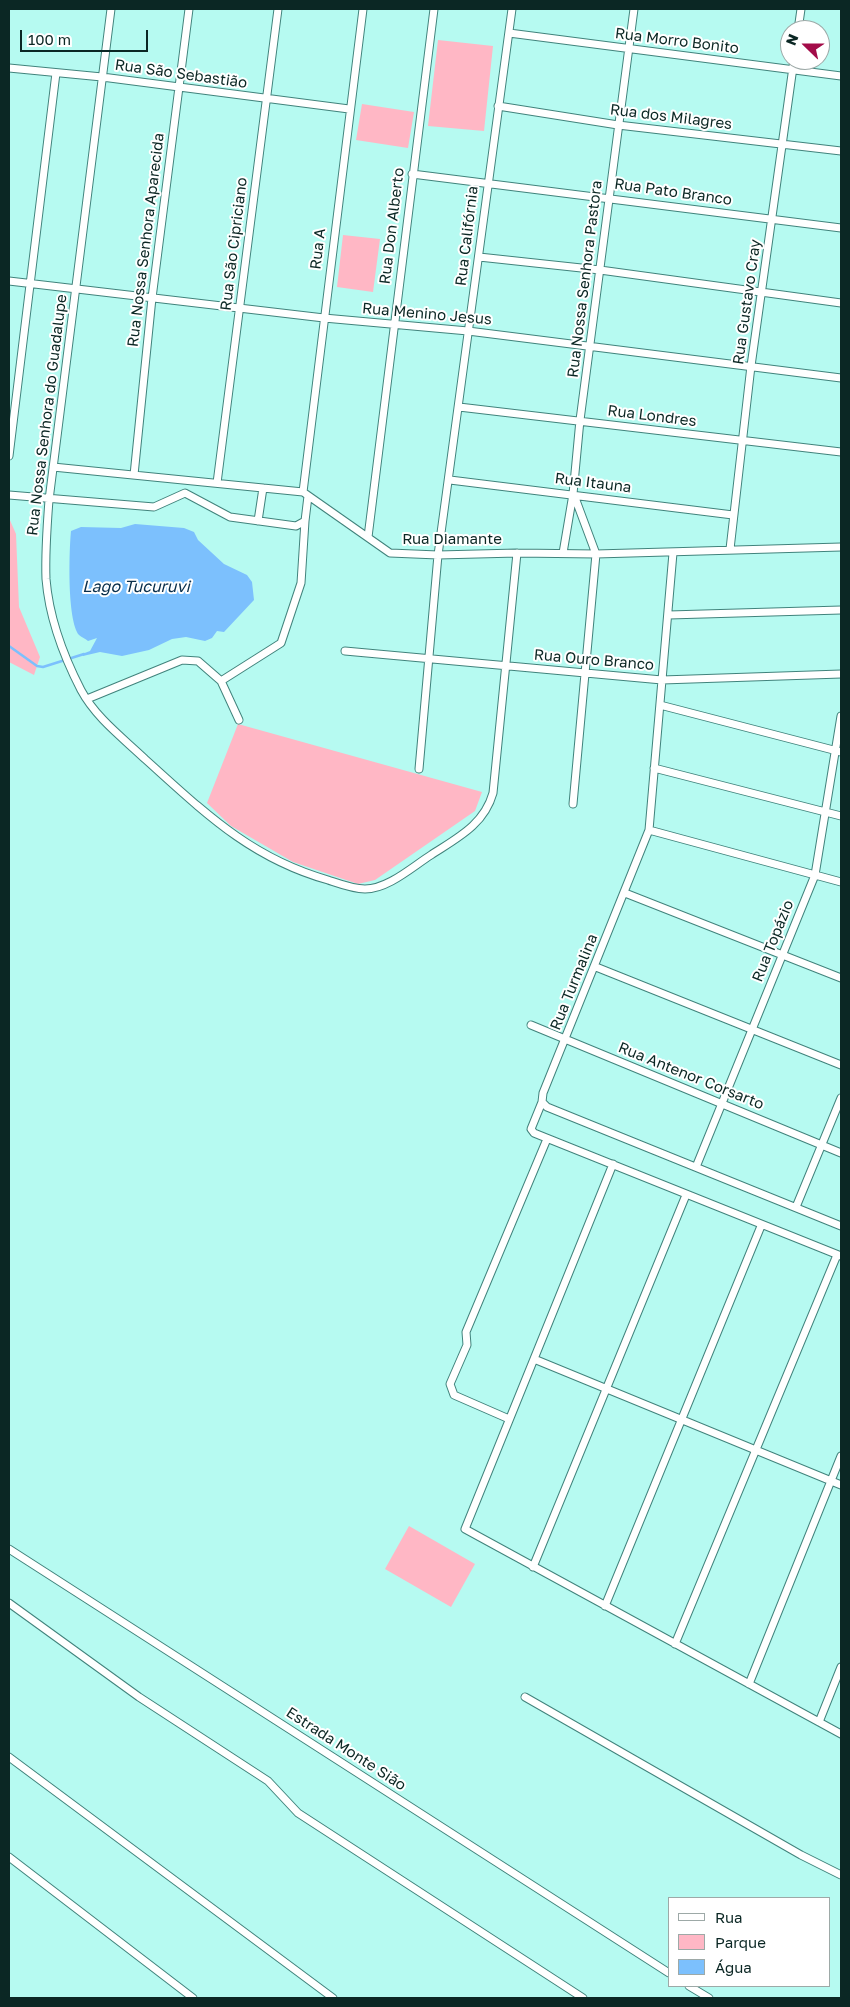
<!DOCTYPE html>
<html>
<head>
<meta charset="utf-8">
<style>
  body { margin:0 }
  #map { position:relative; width:850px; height:2007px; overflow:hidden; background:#b6faf1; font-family:"Golos Text",sans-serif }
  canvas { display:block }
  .frame { position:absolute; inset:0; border:10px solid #0b2724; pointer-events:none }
  .legend { position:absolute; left:668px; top:1897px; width:162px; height:90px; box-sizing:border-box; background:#fff; border:1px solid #9da9a7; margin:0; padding:6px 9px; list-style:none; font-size:15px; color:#0b2724 }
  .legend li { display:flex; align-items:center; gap:10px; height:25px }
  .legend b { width:25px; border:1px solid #9da9a7 }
  .north { position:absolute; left:780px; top:20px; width:50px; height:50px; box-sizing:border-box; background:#fff; border:1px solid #9da9a7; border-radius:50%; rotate:292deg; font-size:14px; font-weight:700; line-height:20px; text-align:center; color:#0b2724 }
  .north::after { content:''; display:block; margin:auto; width:18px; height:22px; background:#a30c49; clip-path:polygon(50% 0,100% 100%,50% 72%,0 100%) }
  .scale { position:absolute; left:20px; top:30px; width:128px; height:22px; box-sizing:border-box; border:2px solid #0b2724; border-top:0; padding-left:6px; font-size:15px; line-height:18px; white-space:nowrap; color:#0b2724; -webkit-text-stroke:4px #fff; paint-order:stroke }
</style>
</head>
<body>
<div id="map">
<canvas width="850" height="2007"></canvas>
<div class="frame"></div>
<ul class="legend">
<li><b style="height:6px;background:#fff"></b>Rua</li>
<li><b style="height:14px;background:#ffb7c5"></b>Parque</li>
<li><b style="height:14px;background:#7cc0fd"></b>Água</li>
</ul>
<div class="north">N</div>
<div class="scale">100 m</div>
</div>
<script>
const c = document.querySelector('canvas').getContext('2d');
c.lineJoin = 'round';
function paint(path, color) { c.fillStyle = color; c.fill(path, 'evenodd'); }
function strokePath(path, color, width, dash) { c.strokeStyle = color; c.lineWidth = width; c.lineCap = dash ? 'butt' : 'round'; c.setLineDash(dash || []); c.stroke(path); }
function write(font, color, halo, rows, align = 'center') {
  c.font = font + ' "Golos Text",sans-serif'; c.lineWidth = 4; c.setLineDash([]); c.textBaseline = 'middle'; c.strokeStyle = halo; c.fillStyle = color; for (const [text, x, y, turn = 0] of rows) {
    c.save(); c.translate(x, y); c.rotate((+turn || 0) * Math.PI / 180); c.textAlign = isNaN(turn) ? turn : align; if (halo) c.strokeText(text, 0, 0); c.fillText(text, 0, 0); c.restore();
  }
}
paint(new Path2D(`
  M438 40 493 46 484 131 428 126Z
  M362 104 414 112 408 148 356 140Z
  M343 235 380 239 373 292 337 287Z
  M9 518 16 534 19 607 40 657 34 675 9 662Z
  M238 724 482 792 475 811 375 880 358 884 293 862 231 826 207 803Z
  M409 1526 475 1564 451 1607 385 1569Z`), '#ffb7c5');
paint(new Path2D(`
  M135 524 184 528 194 532 198 540 224 564 247 575 252 582 254 600 224 632 217 631 212 638 205 641 186 637 172 639 149 650 122 656 100 652 83 656 82 654 90 651 97 638 88 641C86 639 81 637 79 635 67 620 69 551 71 531L81 527 121 528Z`), '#7cc0fd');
strokePath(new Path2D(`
  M9 646 37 666 43 667 84 654`), '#7cc0fd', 2.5);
const street = new Path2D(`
  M111 9 49 500C47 526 45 553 46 579 49 616 64 657 81 690 96 718 123 738 145 759 204 812 250 858 328 880 340 884 353 889 365 889 388 889 412 867 431 855 457 838 484 825 493 793L517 553
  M798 30 801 9
  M509 33 841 76
  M9 68 102 77 349 109
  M498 106 618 125 841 151
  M412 174 841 228
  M479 257 600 270 841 303
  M9 281 324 318 468 331 841 378
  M459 407 841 452
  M9 456 56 73
  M53 467 303 492 390 553 438 555 517 553 596 554 841 547
  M134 475 152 298 189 9
  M450 480 733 515
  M217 483 278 9
  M303 492 363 9
  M9 495 154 507 185 493 230 517 296 526 305 521 308 496
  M258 521 263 488
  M368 537 434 9
  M730 549 751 366 794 60
  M563 553 573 494 580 420 634 9
  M673 553 649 830 543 1093 542 1102 547 1107 841 1226
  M669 615 841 610
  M345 651 662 680 841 674
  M221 681 281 643 301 583 305 521
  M87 699 182 660 198 661 221 681 239 720
  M660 705 841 752
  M654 768 841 816
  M419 769 438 555 512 9
  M573 804 596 554 574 495
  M649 830 841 882
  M625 893 841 978
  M596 967 841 1065
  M531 1025 841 1153
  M542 1102 531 1129 534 1133 841 1256
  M613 1164 465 1529 841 1734
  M696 1167 815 875 841 716
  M796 1207 841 1098
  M534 1359 841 1485
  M509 1419 454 1395 450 1384 467 1345 466 1332 547 1139
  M9 1549 669 1973
  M533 1567 686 1195
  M9 1603 139 1697 268 1781 298 1813 583 1998
  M605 1606 761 1226
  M675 1644 837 1255
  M749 1684 841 1456
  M525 1697 801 1855 841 1875
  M819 1722 841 1667
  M9 1757 333 1998
  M9 1857 193 1998
  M689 1986 709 1998`);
strokePath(street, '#41837c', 9);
strokePath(street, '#fff', 7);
write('15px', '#0b2724', '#fff', [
  ["Rua Morro Bonito",677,41,7],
  ["Rua São Sebastião",181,74,8],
  ["Rua dos Milagres",671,117,7],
  ["Rua Pato Branco",673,192,8],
  ["Rua Don Alberto",392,226,-83],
  ["Rua Califórnia",467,236,-83],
  ["Rua Nossa Senhora Aparecida",146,240,-83],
  ["Rua São Cipriciano",234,244,-83],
  ["Rua A",318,249,-83],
  ["Rua Nossa Senhora Pastora",585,279,-83],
  ["Rua Gustavo Cray",747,302,-82],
  ["Rua Menino Jesus",427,314,5],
  ["Rua Nossa Senhora do Guadalupe",47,415,-83],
  ["Rua Londres",652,416,7],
  ["Rua Itauna",593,483,7],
  ["Rua Diamante",452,539],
  ["Rua Ouro Branco",594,660,5],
  ["Rua Topázio",773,941,-68],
  ["Rua Turmalina",574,982,-68],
  ["Rua Antenor Corsarto",691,1076,22],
  ["Estrada Monte Sião",346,1749,33]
]);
write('italic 16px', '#082e4b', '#fff', [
  ["Lago Tucuruvi",136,587]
]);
</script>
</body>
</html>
